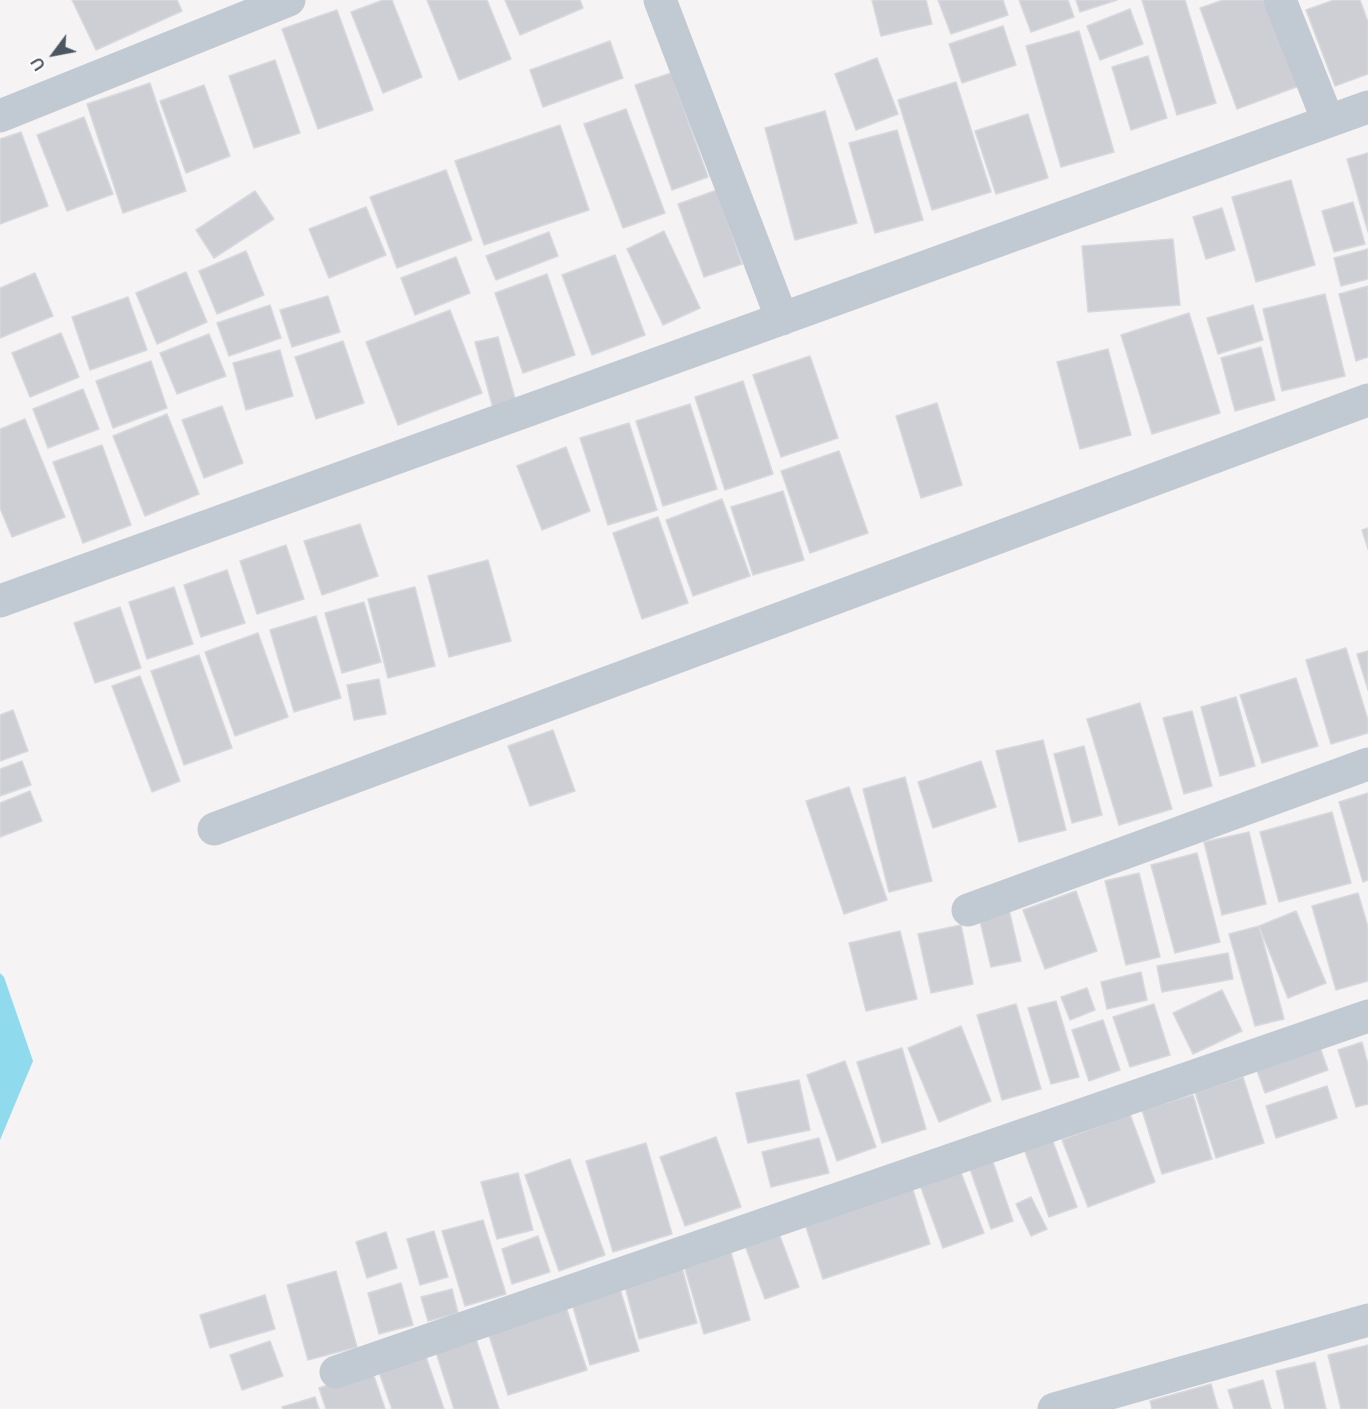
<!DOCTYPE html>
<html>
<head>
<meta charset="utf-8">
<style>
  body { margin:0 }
  #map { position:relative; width:1368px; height:1409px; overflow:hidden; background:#f5f3f3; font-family:Raleway,sans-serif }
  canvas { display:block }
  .north { position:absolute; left:24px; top:24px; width:60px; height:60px; -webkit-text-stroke:4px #fff; paint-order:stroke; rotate:238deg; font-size:16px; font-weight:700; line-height:24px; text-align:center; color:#4a5661 }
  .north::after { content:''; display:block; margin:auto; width:21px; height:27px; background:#4a5661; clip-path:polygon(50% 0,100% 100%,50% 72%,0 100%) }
</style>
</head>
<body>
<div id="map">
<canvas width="1368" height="1409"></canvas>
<div class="north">U</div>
</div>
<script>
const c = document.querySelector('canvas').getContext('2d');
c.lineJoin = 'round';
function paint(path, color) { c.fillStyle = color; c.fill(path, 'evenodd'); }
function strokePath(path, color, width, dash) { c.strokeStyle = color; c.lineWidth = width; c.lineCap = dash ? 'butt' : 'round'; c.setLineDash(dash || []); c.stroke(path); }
paint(new Path2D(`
  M0 973 4 977 33 1061 0 1140Z`), '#90daee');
const building = new Path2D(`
  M72 0H177L182 11 96 50Z
  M383 0H392L422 77 383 93 351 12Z
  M427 0H487L511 59 459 80Z
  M505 0H580L583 8 520 35Z
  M872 0H926L932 24 881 36Z
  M938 0H1003L1008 15 951 34Z
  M1019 0H1068L1074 17 1031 32Z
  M1076 0H1117L1080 12Z
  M1142 0H1185L1216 103 1177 115Z
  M1223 0H1268L1299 86 1237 109 1200 8Z
  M1334 0H1360L1368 22V74L1335 86 1306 10Z
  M1130 9 1143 44 1100 60 1087 26Z
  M337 10 373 110 318 129 282 29Z
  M1003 26 1016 65 962 83 949 44Z
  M1079 31 1114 152 1061 167 1026 46Z
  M610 41 623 78 543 107 530 70Z
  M1148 56 1167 118 1131 130 1112 67Z
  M877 58 898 114 856 130 835 74Z
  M275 60 300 133 254 148 229 76Z
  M671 73 708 177 672 190 635 85Z
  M956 82 991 192 932 210 898 100Z
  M150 83 186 191 123 213 87 104Z
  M204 85 230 156 186 173 160 101Z
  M626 109 665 213 623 228 584 124Z
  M825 111 857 223 795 240 765 128Z
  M1028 114 1048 178 996 194 975 131Z
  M84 117 113 194 67 211 37 135Z
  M560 125 589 210 484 245 455 161Z
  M897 130 923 220 875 233 849 143Z
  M21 132 48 206 0 224V139Z
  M1368 153V232L1347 159Z
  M446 170 472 240 397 268 370 197Z
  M1291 180 1315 265 1256 282 1232 197Z
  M717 190 742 264 704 277 678 204Z
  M255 191 274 219 214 258 196 230Z
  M1353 202 1365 244 1334 252 1322 211Z
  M366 207 386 255 329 278 309 229Z
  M1222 208 1235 250 1206 259 1193 217Z
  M664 231 700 308 663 325 627 249Z
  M549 232 558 256 496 280 486 256Z
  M1173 239 1180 305 1088 312 1082 246Z
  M1368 249V279L1341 286 1334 258Z
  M246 251 264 295 217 314 199 271Z
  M615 255 645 335 592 355 562 275Z
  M456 257 470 293 415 315 401 278Z
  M186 272 207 322 157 344 136 293Z
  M35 273 53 316 0 338V288Z
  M547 274 575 355 523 373 495 293Z
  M1368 286V357L1356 361 1339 294Z
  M1325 294 1345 376 1282 391 1263 309Z
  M328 296 340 332 292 347 280 310Z
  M128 297 147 350 90 370 72 317Z
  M270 305 281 338 229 356 217 323Z
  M1253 305 1263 340 1218 354 1207 318Z
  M450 310 482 393 398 425 366 342Z
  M1189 313 1220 413 1152 434 1121 335Z
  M61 333 79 377 30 397 12 353Z
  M209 334 226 376 177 394 160 353Z
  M498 337 516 402 493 408 475 342Z
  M343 341 364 403 316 419 295 357Z
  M1261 347 1275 400 1235 411 1221 358Z
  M1108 349 1131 435 1080 449 1057 362Z
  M280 350 293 396 246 410 233 363Z
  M810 356 838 438 781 457 753 375Z
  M151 361 167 408 113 428 96 381Z
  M743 381 773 474 725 490 695 397Z
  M83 389 99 429 48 448 33 409Z
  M937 403 962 485 921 498 896 416Z
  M690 404 717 489 663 506 636 421Z
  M222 406 243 463 204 478 182 420Z
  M167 414 199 494 145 516 113 436Z
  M25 419 65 517 12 537 0 508V429Z
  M629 423 657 510 608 525 580 438Z
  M102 445 131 525 83 543 53 462Z
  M566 447 590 511 542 530 517 466Z
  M839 451 868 533 810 553 781 471Z
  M783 491 804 560 753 575 731 507Z
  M722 499 750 576 693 596 666 520Z
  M658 517 688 603 642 619 613 533Z
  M360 524 378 576 322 595 304 541Z
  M1368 528V549L1362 530Z
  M286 545 304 599 257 614 240 561Z
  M488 560 511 641 449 657 428 576Z
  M227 570 245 623 201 637 184 585Z
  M174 587 193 644 147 659 129 602Z
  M415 587 435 666 388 678 368 599Z
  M364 602 381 662 342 673 325 613Z
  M120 607 141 668 95 683 74 623Z
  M316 616 341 698 294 712 270 630Z
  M258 633 288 717 235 736 205 652Z
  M1346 648 1368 720V733L1331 744 1306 660Z
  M1368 651V690L1357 654Z
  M199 655 232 748 184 765 151 671Z
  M140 676 180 781 152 792 112 686Z
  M1296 678 1318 746 1262 763 1240 695Z
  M379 679 386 714 354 720 347 685Z
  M1236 697 1255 766 1220 776 1201 707Z
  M1140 703 1172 809 1119 825 1087 719Z
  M13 710 28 751 0 761V715Z
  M1192 711 1212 786 1184 794 1163 718Z
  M553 730 575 791 530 806 508 746Z
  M1043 740 1066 830 1019 842 996 751Z
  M1084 746 1102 815 1072 823 1054 754Z
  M22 761 31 785 0 796V769Z
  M981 761 996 807 933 828 918 782Z
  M905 777 932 881 889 892 863 789Z
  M849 787 887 900 844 914 806 801Z
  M30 791 42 821 0 837V803Z
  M1368 793V880L1363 882 1339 802Z
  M1332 812 1351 883 1279 902 1260 832Z
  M1249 832 1266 904 1222 915 1204 842Z
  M1197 853 1220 942 1175 953 1151 865Z
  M1139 873 1160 957 1126 965 1105 881Z
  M1076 891 1097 951 1045 969 1023 910Z
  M1358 893 1368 927V981L1336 990 1312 906Z
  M1009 910 1021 961 991 967 979 917Z
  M1296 911 1326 983 1288 998 1259 926Z
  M961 925 973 984 931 993 918 934Z
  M1259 926 1284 1019 1255 1026 1229 934Z
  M900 931 917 999 866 1011 849 943Z
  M1228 953 1233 979 1162 992 1157 966Z
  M1141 972 1147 1000 1107 1009 1101 982Z
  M1087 988 1095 1010 1070 1020 1061 997Z
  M1222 990 1242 1031 1193 1054 1173 1013Z
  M1056 1001 1079 1077 1051 1084 1028 1008Z
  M1016 1004 1041 1089 1002 1100 977 1015Z
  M1154 1004 1170 1055 1130 1067 1113 1017Z
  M1103 1020 1120 1070 1089 1081 1072 1030Z
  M961 1026 991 1101 939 1122 908 1048Z
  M1317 1039 1328 1070 1265 1093 1254 1062Z
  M1362 1042 1368 1064V1104L1356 1107 1338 1050Z
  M902 1048 926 1129 882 1143 857 1062Z
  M845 1061 876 1147 837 1161 807 1075Z
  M1243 1077 1264 1143 1216 1158 1195 1092Z
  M799 1080 810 1130 748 1143 736 1093Z
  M1327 1086 1337 1118 1276 1138 1266 1106Z
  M1193 1095 1212 1159 1162 1174 1142 1110Z
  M1130 1114 1155 1182 1088 1207 1062 1140Z
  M716 1137 741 1207 685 1226 660 1157Z
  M819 1138 829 1173 771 1187 762 1152Z
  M1052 1139 1077 1207 1049 1217 1024 1149Z
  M646 1143 672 1234 613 1252 586 1161Z
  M570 1159 605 1255 559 1271 525 1175Z
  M993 1162 1013 1221 991 1229 970 1169Z
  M960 1170 984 1233 943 1248 920 1185Z
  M518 1173 533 1230 497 1239 481 1182Z
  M912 1187 930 1244 823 1279 804 1221Z
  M1031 1197 1047 1229 1031 1236 1016 1204Z
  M483 1220 506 1294 465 1306 442 1231Z
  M434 1231 448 1277 420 1285 407 1239Z
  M778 1231 799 1287 765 1299 744 1243Z
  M386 1232 397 1268 367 1278 356 1242Z
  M538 1236 550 1272 512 1284 502 1249Z
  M730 1249 750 1320 704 1334 683 1262Z
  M681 1264 697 1323 639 1339 623 1279Z
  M336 1271 357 1347 308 1360 287 1285Z
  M401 1283 413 1325 379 1334 368 1293Z
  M619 1286 639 1351 590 1365 571 1300Z
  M452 1289 458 1313 428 1321 421 1297Z
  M265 1295 275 1329 210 1348 200 1315Z
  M565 1304 587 1370 508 1395 487 1329Z
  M475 1336 499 1409H454L435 1349Z
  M270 1341 283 1376 242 1390 230 1355Z
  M1368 1345V1409H1341L1328 1355Z
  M424 1351 444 1409H392L377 1367Z
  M1315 1362 1326 1409H1285L1276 1371Z
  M372 1370 385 1409H326L319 1388Z
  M1263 1380 1271 1409H1234L1228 1390Z
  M1211 1384 1218 1409H1152L1150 1401Z
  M315 1397 319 1409H283L282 1407Z`);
paint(building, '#cdcfd5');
strokePath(building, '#d7d9de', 1.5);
strokePath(new Path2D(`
  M660 0 782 319
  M1280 0 1328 121
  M0 116 289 0
  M0 601 1368 107
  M214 829 1368 400
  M968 910 1368 764
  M336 1372 1368 1016
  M1054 1409 1368 1320`), '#c1cad2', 33);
</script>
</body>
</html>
